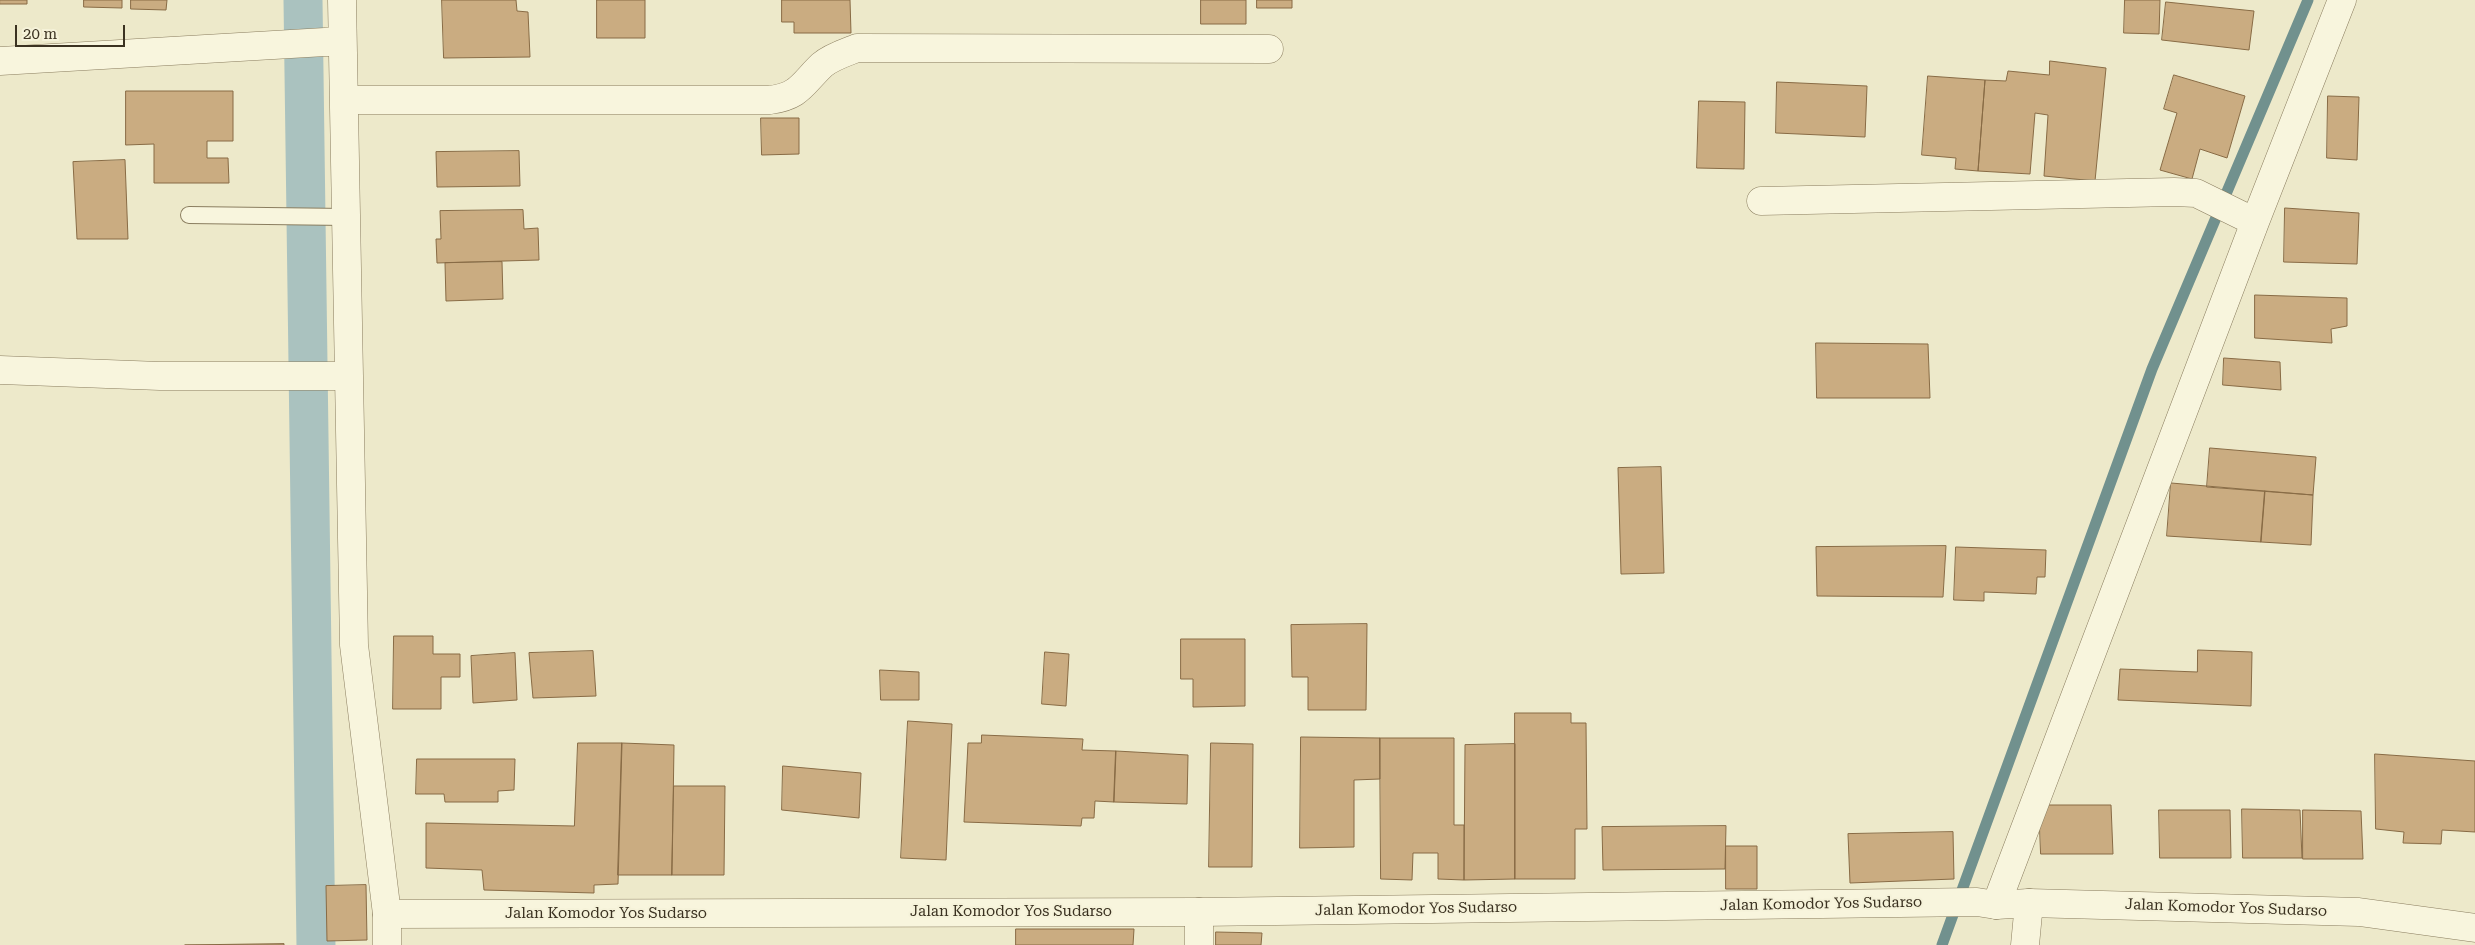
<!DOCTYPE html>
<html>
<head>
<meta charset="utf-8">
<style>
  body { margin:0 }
  #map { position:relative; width:2475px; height:945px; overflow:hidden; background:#ede9ca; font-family:"Roboto Serif",serif }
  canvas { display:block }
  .scale { position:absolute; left:15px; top:25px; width:110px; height:22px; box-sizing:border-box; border:2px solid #3b3221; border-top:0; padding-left:6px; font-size:15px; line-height:18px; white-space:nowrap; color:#3b3221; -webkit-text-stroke:4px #f5f2d9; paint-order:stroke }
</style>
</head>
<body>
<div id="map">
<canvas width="2475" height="945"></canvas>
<div class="scale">20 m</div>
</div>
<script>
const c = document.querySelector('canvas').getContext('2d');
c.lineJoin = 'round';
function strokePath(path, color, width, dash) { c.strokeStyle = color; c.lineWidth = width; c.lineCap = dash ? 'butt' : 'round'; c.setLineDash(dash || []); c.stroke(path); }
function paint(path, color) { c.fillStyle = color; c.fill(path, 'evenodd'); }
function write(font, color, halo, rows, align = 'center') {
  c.font = font + ' "Roboto Serif",serif'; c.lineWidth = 4; c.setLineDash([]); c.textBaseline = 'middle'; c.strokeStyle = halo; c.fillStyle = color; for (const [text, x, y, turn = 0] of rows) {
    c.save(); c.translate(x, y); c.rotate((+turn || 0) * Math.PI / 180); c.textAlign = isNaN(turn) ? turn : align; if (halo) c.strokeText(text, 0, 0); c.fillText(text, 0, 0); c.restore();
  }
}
strokePath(new Path2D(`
  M1942 945 2152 369 2308 0`), '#71918e', 11);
strokePath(new Path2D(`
  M303 0 316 945`), '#aac2bf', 39);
const building = new Path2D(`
  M0 0H27V4H0Z
  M84 0H122V8L84 7Z
  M131 0H167L166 10 131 9Z
  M442 0H516L517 11 528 12 530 57 444 58Z
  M597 0H645V38H597Z
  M782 0H850L851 33H794V22H782Z
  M1201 0H1246V24H1201Z
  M1257 0H1292V8H1257Z
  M2125 0H2160L2159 34 2124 33Z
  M2166 2 2254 11 2249 50 2162 40Z
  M2050 61 2106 68 2095 181 2044 176 2048 115 2035 113 2030 174 1978 171 1985 80 2006 81 2008 71 2049 75Z
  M2174 75 2245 96 2227 158 2200 149 2192 179 2160 170 2177 113 2164 109Z
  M1928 76 1985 80 1978 171 1955 169 1956 158 1922 155Z
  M1777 82 1867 86 1865 137 1776 133Z
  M126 91H233V141H207V158H228L229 183H154V144L126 145Z
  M2328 96 2359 97 2357 160 2327 158Z
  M1699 101 1745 102 1744 169 1697 168Z
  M761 118H799V154L762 155Z
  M519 151 520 186 437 187 436 152Z
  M125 160 128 239H77L73 162Z
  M2285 208 2359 213 2357 264 2284 262Z
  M523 210 524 229 538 228 539 260 437 263 436 239H441L440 211Z
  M502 262 503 299 446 301 445 263Z
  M2255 295 2347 298V326L2331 329 2332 343 2255 338Z
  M1816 343 1928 344 1930 398H1817Z
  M2224 358 2280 362 2281 390 2223 385Z
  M2210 448 2316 457 2313 495 2207 487Z
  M1661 467 1664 573 1621 574 1618 468Z
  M2171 483 2265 491 2261 542 2167 536Z
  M2265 491 2313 495 2311 545 2261 542Z
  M1946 546 1943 597 1817 596 1816 547Z
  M1956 547 2046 550 2045 577H2037L2036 594 1984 592V601L1954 600Z
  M1367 624 1366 710H1308V677H1292L1291 625Z
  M394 636H433V654H460V677H441V709H393Z
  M1181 639H1245V706L1193 707V679H1181Z
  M2198 650 2252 652 2251 706 2118 700 2120 669 2197 672Z
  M593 651 596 696 533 698 529 653Z
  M1045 652 1069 654 1066 706 1042 704Z
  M515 653 517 700 473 703 471 656Z
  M880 670 919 672V700H881Z
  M1515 713H1571V723H1586L1587 829H1575V879H1515Z
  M908 721 952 724 946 860 901 858Z
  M982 735 1083 739 1082 750 1116 751 1114 802 1095 801 1094 818H1082L1081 826 964 822 968 743H981Z
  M1301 737 1380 738V779L1354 780V847L1300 848Z
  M1380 738H1454V825H1464V880L1438 879V853H1413L1412 880 1381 879Z
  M578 743H622L618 884 594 885V893L484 890 482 870 426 868V823L574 826Z
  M622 743 674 745 672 875H618Z
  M1211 743 1253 744 1252 867H1209Z
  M1515 744V879L1464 880 1465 745Z
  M1116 751 1188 755 1187 804 1114 802Z
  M2375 754 2475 761V832L2442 830 2441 844 2403 843 2404 832 2376 829Z
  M417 759H515L514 790 498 791V802H445L444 794H416Z
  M783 766 861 773 859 818 782 810Z
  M674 786H725L724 875H672Z
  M2039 805H2111L2113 854H2041Z
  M2242 809 2300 810 2302 858H2243Z
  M2159 810H2230L2231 858H2160Z
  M2303 810 2361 811 2363 859H2303Z
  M1726 826 1725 869 1603 870 1602 827Z
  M1953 832 1954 879 1850 883 1848 834Z
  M1726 846H1757V889H1726Z
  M366 885 367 940 327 941 326 886Z
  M1016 929H1134L1133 945H1016Z
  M1216 932 1262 933 1261 945H1216Z
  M284 944V945H185Z`);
paint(building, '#caac81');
strokePath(building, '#886b45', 1);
const service = new Path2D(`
  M189 215 346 217`);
const minor = new Path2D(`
  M342 0 354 645 387 914
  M0 61 342 41
  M344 100H770C800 96 802 84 822 65 831 57 847 52 857 48L1269 49
  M1761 201 2174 192 2196 193 2255 222
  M0 370 160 376H348
  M1996 905 2255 222 2342 0
  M1199 945V912
  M2025 945 2029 903`);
const tertiary = new Path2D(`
  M387 945V914L1199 912 1977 902 1996 905 2029 903 2359 912 2475 928`);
strokePath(service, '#8a7d5f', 18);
strokePath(minor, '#8a7d5f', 29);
strokePath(tertiary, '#8a7d5f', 29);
strokePath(service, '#f8f5dd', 16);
strokePath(minor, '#f8f5dd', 28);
strokePath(tertiary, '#f8f5dd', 28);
write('15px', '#3b3221', '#f5f2d9', [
  ["Jalan Komodor Yos Sudarso",1821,904,-1],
  ["Jalan Komodor Yos Sudarso",2226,908,2],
  ["Jalan Komodor Yos Sudarso",1416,909,-1],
  ["Jalan Komodor Yos Sudarso",1011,912],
  ["Jalan Komodor Yos Sudarso",606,914]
]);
</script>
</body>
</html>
